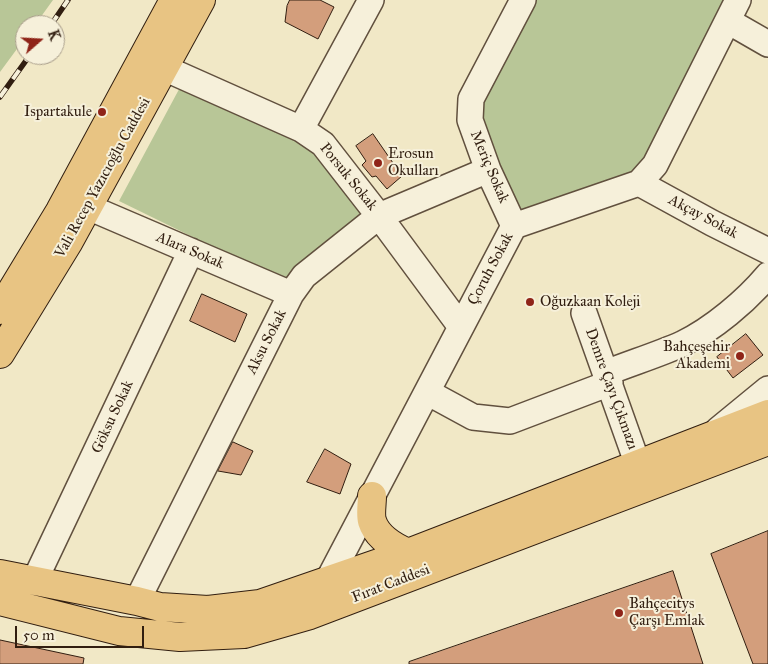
<!DOCTYPE html>
<html>
<head>
<meta charset="utf-8">
<style>
  body { margin:0 }
  #map { position:relative; width:768px; height:664px; overflow:hidden; background:#f1e8c6; font-family:"IM FELL Great Primer",serif }
  canvas { display:block }
  .north { position:absolute; left:15px; top:15px; width:50px; height:50px; box-sizing:border-box; background:#f6f0da; border:1px solid #a79c89; border-radius:50%; rotate:71deg; font-size:14px; font-weight:700; line-height:20px; text-align:center; color:#311e10 }
  .north::after { content:''; display:block; margin:auto; width:18px; height:22px; background:#8f2418; clip-path:polygon(50% 0,100% 100%,50% 72%,0 100%) }
  .scale { position:absolute; left:15px; top:626px; width:129px; height:22px; box-sizing:border-box; border:2px solid #311e10; border-top:0; padding-left:6px; font-size:15px; line-height:18px; white-space:nowrap; color:#311e10; -webkit-text-stroke:4px #f6f0da; paint-order:stroke }
</style>
</head>
<body>
<div id="map">
<canvas width="768" height="664"></canvas>
<div class="north">K</div>
<div class="scale">50 m</div>
</div>
<script>
const c = document.querySelector('canvas').getContext('2d');
c.lineJoin = 'round';
function paint(path, color) { c.fillStyle = color; c.fill(path, 'evenodd'); }
function strokePath(path, color, width, dash) { c.strokeStyle = color; c.lineWidth = width; c.lineCap = dash ? 'butt' : 'round'; c.setLineDash(dash || []); c.stroke(path); }
function write(font, color, halo, rows, align = 'center') {
  c.font = font + ' "IM FELL Great Primer",serif'; c.lineWidth = 4; c.setLineDash([]); c.textBaseline = 'middle'; c.strokeStyle = halo; c.fillStyle = color; for (const [text, x, y, turn = 0] of rows) {
    c.save(); c.translate(x, y); c.rotate((+turn || 0) * Math.PI / 180); c.textAlign = isNaN(turn) ? turn : align; if (halo) c.strokeText(text, 0, 0); c.fillText(text, 0, 0); c.restore();
  }
}
paint(new Path2D(`
  M0 0H53L35 25H25V38L0 72Z
  M532 0H727L651 156 631 177 523 215 477 125 481 101Z
  M184 80 320 147 370 215 293 286 119 201Z`), '#b8c697');
const building = new Path2D(`
  M290 0H320L334 7 318 39 285 22 287 6Z
  M373 134 402 176 387 189 376 176 372 177 362 165 366 161 356 146Z
  M202 294 247 314 235 342 190 321Z
  M746 334 763 355 733 378 717 357Z
  M233 442 253 451 241 475 218 471Z
  M325 449 351 464 340 494 307 482Z
  M768 531V664H753L711 554Z
  M673 571 703 664H409V662Z
  M0 640 84 658 83 664H0Z`);
paint(building, '#d39e7c');
strokePath(building, '#311e10', 1);
const minor = new Path2D(`
  M728 21 768 44
  M164 68 301 129 323 144 379 216 461 327
  M301 129 371 0
  M639 183 712 223 768 251
  M88 207 291 294
  M514 226 488 170 470 120 471 99 523 0
  M584 313 638 465
  M606 373C631 363 657 355 682 344 713 329 746 301 768 275
  M427 392 473 417 510 421 610 383
  M718 430 768 389
  M34 582 191 251
  M322 592 514 226 639 183 655 165 738 0
  M137 601 291 294 304 276 379 216 488 170`);
const major = new Path2D(`
  M0 310 60 211 174 0
  M0 354 68 243 201 0
  M372 496C372 504 370 514 372 521 377 537 394 547 408 553
  M0 574 137 601 160 607 208 610 260 604 408 553 768 414
  M0 601 119 631 180 637 244 634 310 615 768 441`);
strokePath(minor, '#61503e', 28);
strokePath(major, '#311e10', 30);
strokePath(minor, '#f6f0da', 25);
strokePath(major, '#e8c483', 28);
const rail = new Path2D(`
  M51 25 68 0
  M0 97 30 55`);
strokePath(rail, '#311e10', 5.5);
strokePath(rail, '#f6f0da', 4, [11]);
for (const [x, y, r, color] of [
  [102,112,5,"#8f2418"],
  [378,163,5,"#8f2418"],
  [530,302,5,"#8f2418"],
  [740,356,5,"#8f2418"],
  [619,613,5,"#8f2418"]
]) { const dot = new Path2D(); dot.arc(x, y, r, 0, 2 * Math.PI); c.fillStyle = color; c.fill(dot); strokePath(dot, '#f6f0da', 2); }
write('15px', '#311e10', '#f6f0da', [
  ["Ispartakule",92,112,"right"],
  ["Erosun",388,154],
  ["Okulları",388,171],
  ["Oğuzkaan Koleji",540,302],
  ["Bahçeşehir",730,347,"right"],
  ["Akademi",730,364,"right"],
  ["Bahçecitys",629,604],
  ["Çarşı Emlak",629,621]
], 'left');
write('15px', '#311e10', '#f6f0da', [
  ["Meriç Sokak",489,167,67],
  ["Porsuk Sokak",348,177,51],
  ["Vali Recep Yazıcıoğlu Caddesi",103,178,-61],
  ["Akçay Sokak",703,217,28],
  ["Alara Sokak",190,251,23],
  ["Çoruh Sokak",491,269,-62],
  ["Aksu Sokak",267,342,-63],
  ["Demre Çayı Çıkmazı",611,389,70],
  ["Göksu Sokak",113,417,-65],
  ["Fırat Caddesi",391,584,-21]
]);
</script>
</body>
</html>
